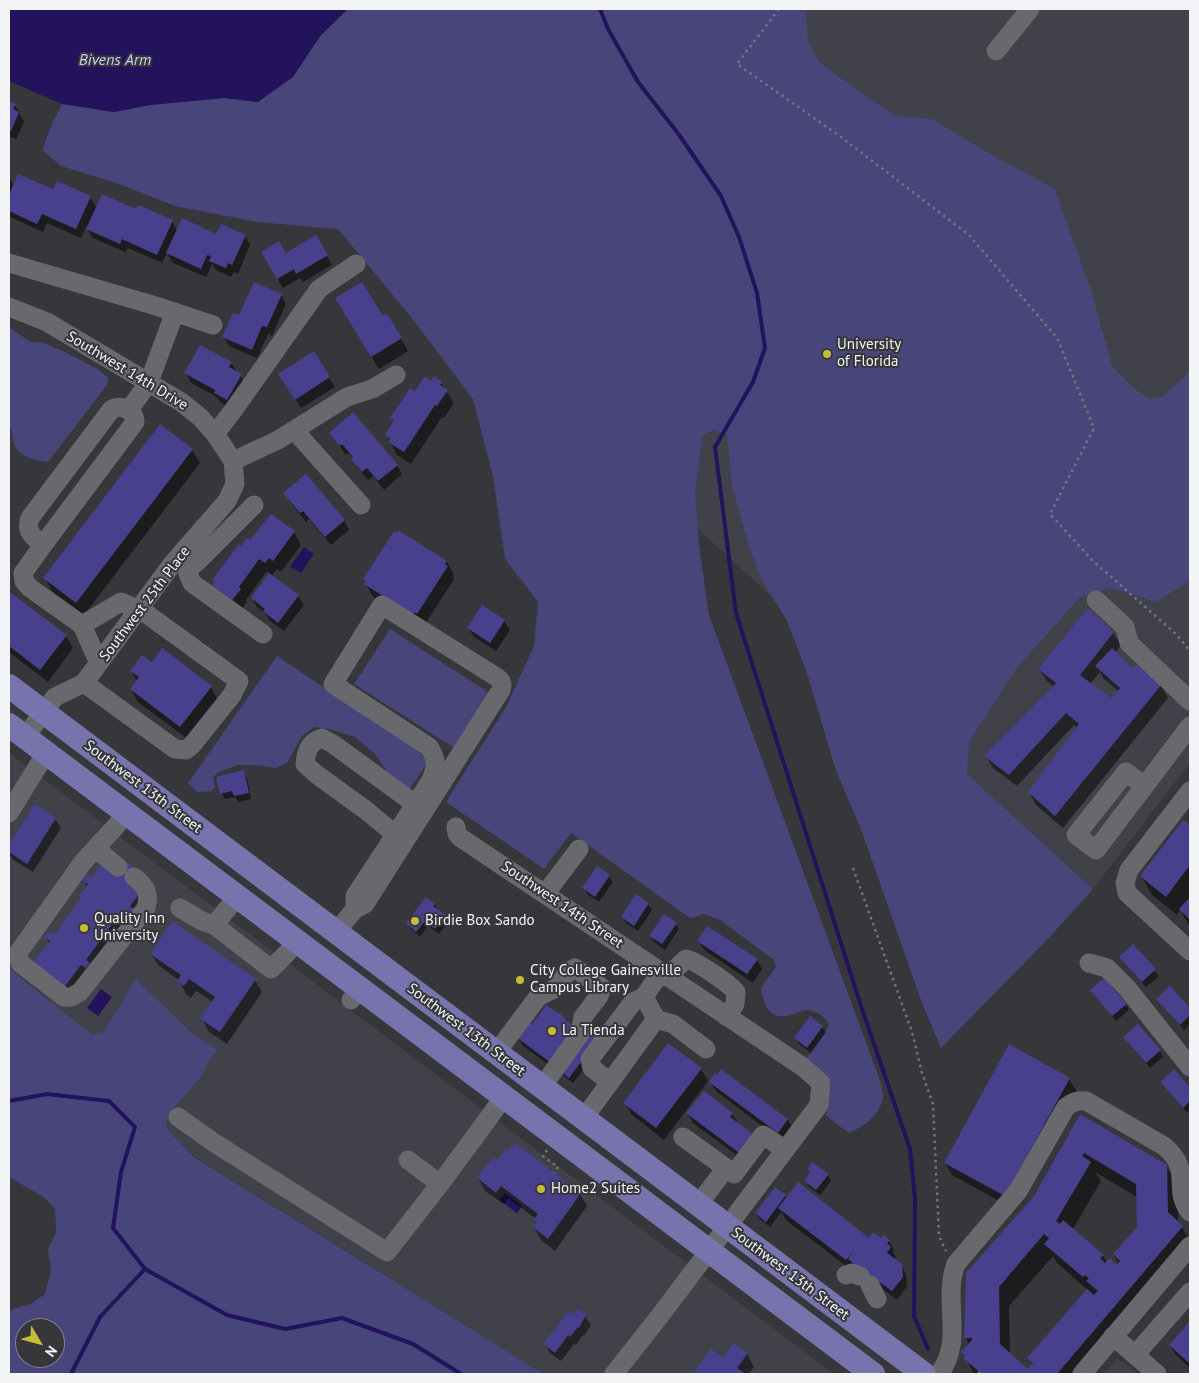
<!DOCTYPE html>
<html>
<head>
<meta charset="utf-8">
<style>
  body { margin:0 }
  #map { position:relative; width:1199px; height:1383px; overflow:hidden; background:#36363b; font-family:"PT Sans",sans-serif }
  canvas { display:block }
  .frame { position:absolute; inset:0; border:10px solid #f3f4f6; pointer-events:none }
  .north { position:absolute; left:15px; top:1318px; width:50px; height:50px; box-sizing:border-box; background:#36363b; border:1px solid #828286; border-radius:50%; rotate:127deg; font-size:14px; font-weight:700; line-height:20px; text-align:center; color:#f3f4f6 }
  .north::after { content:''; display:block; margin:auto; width:18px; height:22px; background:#c6bc3c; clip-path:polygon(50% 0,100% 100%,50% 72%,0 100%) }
</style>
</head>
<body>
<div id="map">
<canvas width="1199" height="1383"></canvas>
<div class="frame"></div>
<div class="north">N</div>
</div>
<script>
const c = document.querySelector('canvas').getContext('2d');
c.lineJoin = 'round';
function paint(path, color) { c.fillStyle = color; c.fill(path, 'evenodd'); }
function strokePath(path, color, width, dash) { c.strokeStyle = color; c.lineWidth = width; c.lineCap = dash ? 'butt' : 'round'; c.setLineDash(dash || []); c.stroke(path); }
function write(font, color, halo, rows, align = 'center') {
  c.font = font + ' "PT Sans",sans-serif'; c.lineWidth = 4; c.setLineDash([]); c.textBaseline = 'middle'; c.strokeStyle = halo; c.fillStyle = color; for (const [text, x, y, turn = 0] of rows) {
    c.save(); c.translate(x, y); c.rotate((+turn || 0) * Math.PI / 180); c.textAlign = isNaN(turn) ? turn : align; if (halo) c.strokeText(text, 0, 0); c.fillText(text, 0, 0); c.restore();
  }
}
paint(new Path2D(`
  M348 9H1190V763L1093 889 644 480 258 102Z
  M9 753 834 1374H544L195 1157 168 1130 166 1123 169 1114 200 1078 209 1061 218 1050 193 1034 137 980 104 1032 92 1034 62 1013 39 991 9 968Z
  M1117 1358 1139 1374H1103Z`), '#41414a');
paint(new Path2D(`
  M348 9H808L806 12 808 41 819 62 858 91 896 116 932 119 997 158 1054 188 1091 290 1112 366 1132 387 1149 399 1164 396 1190 371V580L1157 602 1110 588 1080 597 1016 669 969 742 967 774 1093 889 1046 941 941 1048 922 1003 862 832 835 768 807 673 786 619 761 579 747 540 732 485 727 435 714 430 703 435 695 491 699 545 709 615 882 1086C882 1090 884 1098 882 1102 877 1117 863 1127 849 1133L830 1119 826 1115 831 1084 806 1059 827 1029 829 1023C824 1018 820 1013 813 1011 803 1008 796 1015 786 1016 768 1019 763 1002 761 988L776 967 774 960 720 920 704 914 690 918 571 833 544 869 446 802 506 707 534 646 538 602 505 559 493 476 473 399 411 317 338 229 257 222 175 206 119 184 61 166 42 150 52 124 62 104 114 112 150 105 224 98 258 102 293 77 321 35Z
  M9 327 30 342 44 343 67 353 99 370 108 378 107 385 48 462C36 460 18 458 14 443 11 436 13 430 9 424Z
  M390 629 491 694 456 749 354 684Z
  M277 656 418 751 425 758 426 765 409 790 395 783 375 754 355 737 330 729 314 727 302 736 287 763 276 768 257 765H238L219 772 213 777 215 787 212 791 197 792 188 783Z
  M9 968C37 990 63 1013 92 1034L104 1032 136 979 193 1034 218 1050 209 1061 200 1078 169 1114 166 1123 168 1130 194 1157 544 1374H9V1313L13 1309 31 1304 45 1294 51 1271 48 1249 56 1233 55 1209 45 1198 9 1177ZM25 1328H55V1358H25Z`), '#48457b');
paint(new Path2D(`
  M9 9H348L321 35 293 77 258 102 224 98 150 105 114 112 62 104 9 81Z
  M304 547 314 554 301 573 290 567Z
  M101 989 112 997 98 1016 87 1008Z
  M505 1193 522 1206 517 1213 499 1200Z`), '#23125c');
paint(new Path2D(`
  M9 102 15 105 24 122 16 139 11 137 9 141Z
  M9 177 14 186 90 197 97 208 136 211 172 221 177 231 217 235 245 236 250 245 238 274 234 272 231 277 216 270 212 264 206 277 173 263 167 253 162 263 128 248 125 252 93 238 86 227 81 238 47 223 43 232 10 217Z
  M316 236 332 265 303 282 300 278 283 288 262 252 286 254Z
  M281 295 286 304 272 336 268 334 257 358 229 346 224 337 240 317Z
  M337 299 383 318 387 315 408 351 379 369Z
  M313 353 335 387 301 408 285 383Z
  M231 363 246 384 233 409 220 402 217 397 191 383 186 373Z
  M432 382 441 383 454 403 444 418 442 417 411 464 397 455 386 435 394 422 392 418Z
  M161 426 192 450 200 463 84 615 52 591 45 578Z
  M330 433 397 465 402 474 384 490 373 476 368 480 358 468 353 458 348 453 346 455Z
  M285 493 344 520 349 530 331 545 309 519 306 522 290 502Z
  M294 532 301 545 281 572 277 569 272 576 298 596 304 605 284 631 270 621 265 613 257 607 252 598 270 574 267 571 246 600 247 602 238 614 219 600 242 548 250 542Z
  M399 532 447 562 454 574 453 576 454 579 424 626 420 627 373 597 366 584 365 579Z
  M9 593 66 636 73 648 48 682 9 652Z
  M504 621 510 630 496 651 474 637 468 628Z
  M1113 633 1121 645 1115 653 1132 670 1161 685 1168 698 1063 828 1036 805 1029 792 1077 728 1074 725 1017 786 993 768 986 756 1054 687 1047 681 1039 669ZM1100 672 1104 679 1118 691 1111 700 1090 684Z
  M152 664 211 687 218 700 188 739 138 702 131 689 137 681 131 671Z
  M243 772 247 778 251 799 238 802 235 797 225 799 222 794 218 778Z
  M35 806 55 819 61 828 33 872 12 859 9 853V847Z
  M1184 822 1190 827V927L1180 910 1177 915 1152 895 1141 876Z
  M124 862 146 906 71 1001 40 978 49 943 46 937H54L82 900 80 896 87 887 84 880H92Z
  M609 876 613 882 599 902 587 894 584 888Z
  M636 896 648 904 652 910 638 931 626 923 622 917Z
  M434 904 448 922 439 934 428 926 420 937 411 929 407 923Z
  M676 924 679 929 665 950 654 942 650 936Z
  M699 941 757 960 762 969 753 983 704 950Z
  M1133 945 1159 976 1146 987 1120 957Z
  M151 954 255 980 262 992 227 1044 209 1032 202 1019 213 1002 196 991 191 998 186 994 179 980 159 966Z
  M1170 988 1190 1010V1024L1184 1030 1158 999Z
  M1091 990 1126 1004 1129 1010 1116 1021Z
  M565 1018 573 1027 604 1041 573 1083 564 1076 559 1068 557 1071 523 1046 517 1037 532 1026Z
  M822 1027 826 1032 811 1053 799 1044 795 1038Z
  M1128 1043 1160 1051 1163 1057 1150 1068Z
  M701 1069 708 1081 664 1140 632 1115 625 1103Z
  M722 1071 788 1120 793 1129 783 1142 716 1091 710 1082Z
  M1174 1071 1190 1089V1110L1187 1113 1161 1083Z
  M1069 1079 1077 1092 1012 1208 952 1175 945 1163Z
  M688 1113 732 1114 738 1123 739 1157 693 1123Z
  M1081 1116 1166 1166 1178 1185V1223L1182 1227 1190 1241 1084 1374H974L963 1353 969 1345 966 1338 967 1274 1035 1197ZM1095 1172 1137 1197 1138 1227 1114 1255 1119 1264 1118 1266 1107 1263 1103 1255 1073 1229 1101 1181ZM1053 1256 1057 1263 1088 1290 1029 1358 1033 1365 1028 1370 1010 1355 1009 1306Z
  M497 1162 580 1194 587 1206 555 1251 541 1240 534 1227 537 1224 535 1220 536 1219 508 1198 504 1204 485 1191 478 1178Z
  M808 1170 828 1175 831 1181 820 1195 809 1187 805 1181 810 1174Z
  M775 1188 787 1198 867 1238 889 1241 894 1250 893 1252 896 1257 894 1259 901 1265 906 1274 907 1286 897 1300 880 1287 863 1291 854 1272 787 1221 781 1212 770 1227 760 1219 756 1214Z
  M574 1316H585L591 1325 584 1336 583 1335 576 1345 574 1344 561 1361 550 1353 545 1344Z
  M1190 1323V1368L1176 1355 1170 1346Z
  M712 1351 723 1359 747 1354 754 1367 748 1374H694Z`), '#0007');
strokePath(new Path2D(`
  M600 9 608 29 638 82 680 136 721 196 739 237 757 293 765 348 753 382 715 447 736 613 861 1006 910 1149 915 1199 914 1316 928 1349
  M9 1101 47 1094 109 1101 135 1127 121 1172 113 1228 145 1269 227 1315 285 1329 342 1318 413 1344 461 1374
  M71 1374 100 1317 145 1269`), '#23125c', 4);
paint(new Path2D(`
  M9 101 16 104 13 109 19 112 11 131 9 130Z
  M18 174 53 189 57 181 91 196 76 229 42 214 37 224 9 211V195Z
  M102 194 136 209 138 205 173 220 157 255 122 239 120 244 86 229Z
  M182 218 216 234 221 224 246 235 232 265 228 263 226 268 209 261 211 256 207 255 201 269 166 253Z
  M316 235 328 255 296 274 294 269 277 279 261 252 279 241 286 253Z
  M254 282 282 294 267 327 262 326 252 350 222 337 233 313 239 315Z
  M362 282 383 316 387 314 402 338 371 357 335 298Z
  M200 345 232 362 229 367 242 374 227 400 214 393 215 390 184 373Z
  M314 351 330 377 295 400 278 374Z
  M425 376 431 381 434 376 442 382 440 385 448 390 437 406 435 405 404 452 388 442 390 439 385 435 394 420 390 418 410 388 415 391Z
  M353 412 398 465 378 481 367 468 362 472 351 459 353 457 342 444 340 446 329 433Z
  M160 424 193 449 76 603 43 578Z
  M306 474 345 520 325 537 303 511 300 513 283 493Z
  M271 514 295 531 273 561 269 558 265 563 259 559 239 587 241 589 230 603 210 588 215 581 213 579 239 544 241 546 247 538 250 540Z
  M398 530 447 561 445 564 448 566 417 614 414 612 413 615 364 584 366 581 363 579 394 531 397 533Z
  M269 573 299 595 278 623 263 611 265 609 251 598Z
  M11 593 67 635 40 670 9 646V595Z
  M482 605 505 620 490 643 467 628Z
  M1088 608 1114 632 1080 675 1111 698 1120 688 1095 666 1112 648 1132 668 1138 664 1162 684 1055 816 1028 792 1079 724 1066 713 1009 775 984 756 1056 683 1038 669Z
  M162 648 212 686 180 727 130 689 139 677 130 671 142 655 152 662Z
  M244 770 249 793 234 796 232 791 220 794 216 777Z
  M35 804 56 818 27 864 9 852V844Z
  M1183 820 1190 825V865L1166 897 1140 876Z
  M124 860 138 871 140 893 130 906 135 910 131 916 126 912 116 925 113 923 86 960 90 963 86 968 81 965 63 989 31 965 50 941 44 937 48 932 54 935 81 898 79 896 88 884 82 880 86 875 91 878 101 865 113 874Z
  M597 866 610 875 595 897 582 888Z
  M636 894 649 903 634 926 621 917Z
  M426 897 435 904 433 906 446 915 435 929 425 921 416 932 406 923Z
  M1190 897V920L1179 909Z
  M664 914 677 923 662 944 649 936Z
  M172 921 256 979 220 1032 200 1019 215 997 189 979 184 986 177 981 181 975 150 954Z
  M707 926 758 959 747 974 697 941Z
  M1133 944 1156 969 1142 982 1119 957Z
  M1104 978 1127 1004 1112 1016 1090 990Z
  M1170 986 1190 1008V1015L1180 1025 1156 999Z
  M546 1005 566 1018 565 1019 574 1026 570 1032 573 1034 551 1063 516 1037 528 1021 532 1024Z
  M810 1016 823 1026 807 1048 794 1038Z
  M1138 1024 1161 1050 1146 1063 1123 1037Z
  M588 1031 595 1036 598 1032 601 1035 569 1078 559 1070Z
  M668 1043 702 1068 656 1128 623 1103Z
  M1009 1044 1070 1078 1005 1196 944 1163Z
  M721 1069 788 1119 778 1133 709 1082 715 1073 717 1075Z
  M1174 1069 1190 1087V1101L1183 1108 1160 1082Z
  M704 1091 733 1113 730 1117 756 1136 742 1155 686 1113Z
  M1080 1114 1167 1165 1168 1212 1183 1226 1057 1374H982L963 1358 965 1356 961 1352 972 1340V1338H964L966 1273 1034 1196ZM1084 1153 1136 1184 1137 1227 1113 1254 1120 1261 1117 1265 1110 1258 1105 1263 1100 1258 1104 1255 1063 1220 1060 1224 1056 1221 1091 1162 1082 1156ZM1044 1234 1049 1238 1044 1244 1083 1277 1085 1275 1089 1278 1086 1281 1098 1291 1094 1295 1087 1289 1027 1358 1033 1363 1028 1369 1000 1344 999 1287Z
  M515 1143 581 1193 548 1239 533 1227 537 1222 533 1220 538 1214 501 1186 496 1193 477 1178 493 1157 497 1160 506 1149 508 1151Z
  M812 1162 829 1174 816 1190 804 1181 810 1172 807 1170Z
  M798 1182 869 1238 873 1232 881 1238 883 1235 890 1240 887 1243 891 1247 887 1253 902 1264 903 1277 892 1291 875 1279 866 1289 856 1282 864 1271 848 1259 854 1251 846 1260 778 1208Z
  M775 1187 786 1195 766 1222 755 1213Z
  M578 1309 586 1315 579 1328 578 1327 570 1337 568 1335 555 1353 543 1344 569 1311 574 1314Z
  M1190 1321V1362L1189 1363 1169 1345Z
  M734 1343 748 1353 737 1368 746 1374H693L711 1349 723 1357Z`), '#48408d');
strokePath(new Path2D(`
  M779 9 737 64 841 137 969 235 1057 338 1094 428 1050 514 1093 561 1176 634 1190 651
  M853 868 912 1032 922 1073 933 1104 939 1236 946 1251
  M547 1150 543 1156 558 1167 554 1173
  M978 1374 980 1372`), '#757579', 2.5, [2.5, 4]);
strokePath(new Path2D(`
  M996 51 1030 9
  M9 263 156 306 213 325
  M9 307 47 322 181 402 200 417 215 434 233 461 235 484 227 501 173 563 84 683 55 697 25 737
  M129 410 149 382 175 312
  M294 430 361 505
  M215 434 232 412 319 289 356 264
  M233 461 278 440 347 397 372 389 396 375
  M43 545C33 537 25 531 30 518L111 410C120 403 135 410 135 422L43 545 23 573 24 581 30 588 82 625 121 602 144 612 239 681 232 695 192 745 186 750 175 749 84 683
  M185 555 193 563H196L254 505
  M193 563 188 574 192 583 263 634
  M1096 600 1125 627 1129 643 1190 701
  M82 625 99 663
  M1144 786 1126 772 1076 835 1096 850 1190 726
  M1190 791 1129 870 1125 883 1127 893 1190 951
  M125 812 117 825 83 862 18 953 20 963 64 997H71L80 992 146 908C150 894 146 886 134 877
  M9 813 46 753
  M456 827 457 834 461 838 803 1067 821 1083 819 1105 659 1317 614 1374
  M404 842 367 811 316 774 305 764C306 752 309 742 322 738L333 744 415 804
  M96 849 118 867
  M545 894 579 849
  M180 908 202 921 214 925 238 896
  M214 925 271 969 287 953 297 941
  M336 932 355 909 365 904 501 690C503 684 502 681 498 678L382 605 333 684 429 747C438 760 436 769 430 782L355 896V909
  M1089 963 1107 968 1127 988 1190 1067
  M667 977 686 959C696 961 730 984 736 992L735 1004 727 1017
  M351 1000 360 988
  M656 1019 673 1024 706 1049
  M496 1053 538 997 556 988 568 972 575 968 602 988 599 996 583 1017 580 1034 542 1087
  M610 1082 592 1068 590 1059 633 1002 644 997
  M178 1117 213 1142 387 1252 440 1184 504 1097
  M584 1118 656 1019 644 997 660 973
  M683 1137 726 1168 698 1205
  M408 1160 440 1184
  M726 1168 734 1174 763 1135 784 1149
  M846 1275 852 1273 860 1276
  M870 1285 877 1299
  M1113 1336 1157 1374
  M1135 1355 1190 1292
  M939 1374C965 1341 942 1300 956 1264L1018 1191 1066 1107C1073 1102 1077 1100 1086 1101L1164 1146C1194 1171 1171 1188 1190 1212
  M1082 1374 1190 1246`), '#68686d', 19);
strokePath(new Path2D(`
  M9 686 924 1374
  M9 725 873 1374`), '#7774ad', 24);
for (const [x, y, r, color] of [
  [827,354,5,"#c6bc3c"],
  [415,921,5,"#c6bc3c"],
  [84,928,5,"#c6bc3c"],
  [520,980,5,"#c6bc3c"],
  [552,1031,5,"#c6bc3c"],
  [541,1189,5,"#c6bc3c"]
]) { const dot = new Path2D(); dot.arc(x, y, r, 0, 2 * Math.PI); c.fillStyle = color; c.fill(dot); strokePath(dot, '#36363b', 2); }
write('15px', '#f3f4f6', '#36363b', [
  ["University",837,345],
  ["of Florida",837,362],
  ["Quality Inn",94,919],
  ["University",94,936],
  ["Birdie Box Sando",425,921],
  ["City College Gainesville",530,971],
  ["Campus Library",530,988],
  ["La Tienda",562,1031],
  ["Home2 Suites",551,1189]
], 'left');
write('15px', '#f3f4f6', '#36363b', [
  ["Southwest 14th Drive",127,371,31],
  ["Southwest 25th Place",145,604,-53],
  ["Southwest 13th Street",143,787,37],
  ["Southwest 14th Street",562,905,34],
  ["Southwest 13th Street",466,1030,37],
  ["Southwest 13th Street",790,1274,37]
]);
write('italic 16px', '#cdcdfa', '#36363b', [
  ["Bivens Arm",115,60]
]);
</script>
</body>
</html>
